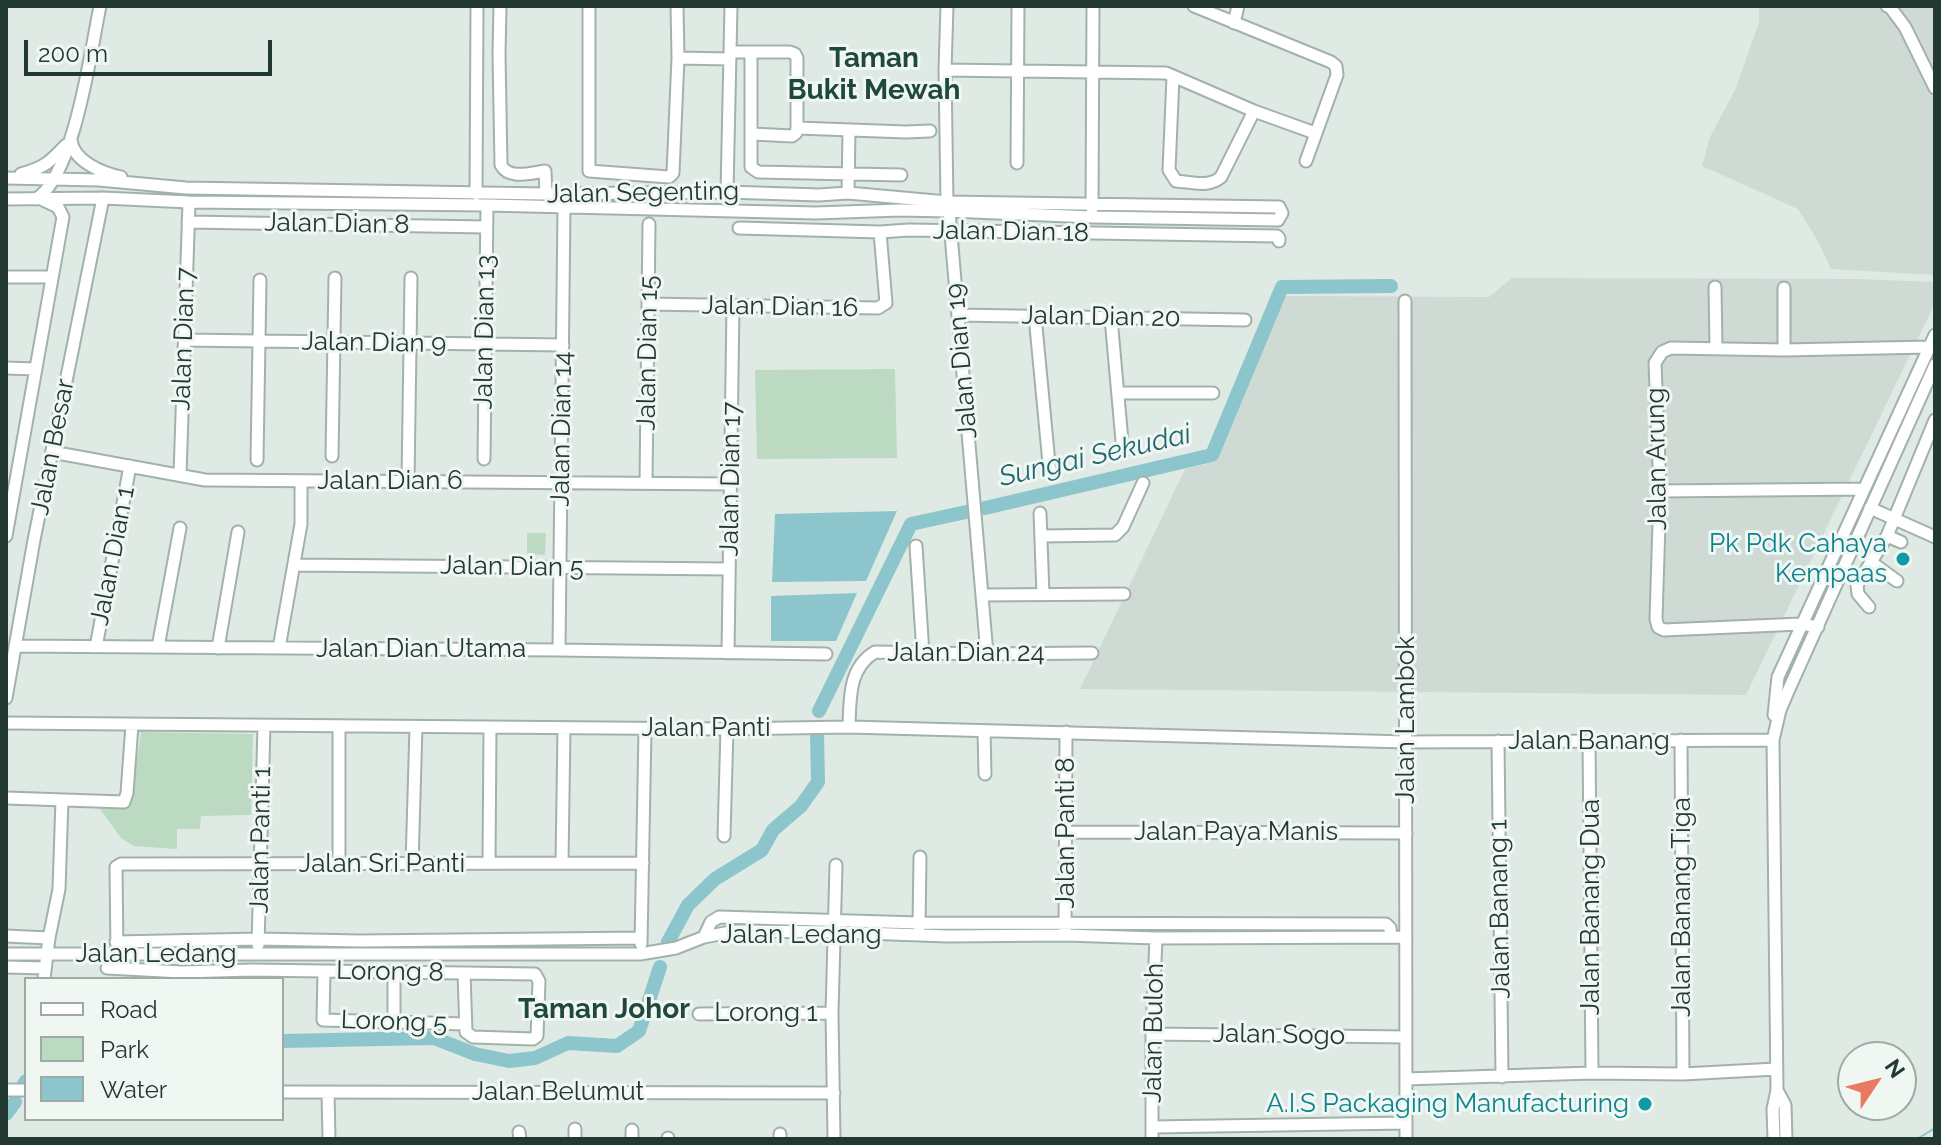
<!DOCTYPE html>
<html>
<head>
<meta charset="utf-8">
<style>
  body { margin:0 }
  #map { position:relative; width:1941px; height:1145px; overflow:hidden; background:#e0eae5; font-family:Raleway,sans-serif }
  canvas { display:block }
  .frame { position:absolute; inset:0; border:8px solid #223931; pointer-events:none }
  .legend { position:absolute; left:24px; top:977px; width:260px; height:144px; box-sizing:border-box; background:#f0f7f3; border:2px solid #9eaba5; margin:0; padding:10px 14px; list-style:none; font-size:24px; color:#223931 }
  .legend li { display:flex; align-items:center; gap:16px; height:40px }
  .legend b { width:40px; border:2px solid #9eaba5 }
  .north { position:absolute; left:1837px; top:1041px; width:80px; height:80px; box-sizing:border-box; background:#f0f7f3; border:2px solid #9eaba5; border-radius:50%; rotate:55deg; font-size:22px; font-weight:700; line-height:32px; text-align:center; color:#223931 }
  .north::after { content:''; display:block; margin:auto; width:28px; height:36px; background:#e77a61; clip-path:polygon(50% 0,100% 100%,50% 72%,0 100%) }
  .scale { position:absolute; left:24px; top:40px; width:248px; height:36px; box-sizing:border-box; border:4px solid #223931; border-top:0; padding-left:10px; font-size:24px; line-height:28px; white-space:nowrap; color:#223931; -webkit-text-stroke:6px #f0f7f3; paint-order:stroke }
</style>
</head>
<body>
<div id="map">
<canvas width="1941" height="1145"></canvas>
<div class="frame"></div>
<ul class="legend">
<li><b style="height:10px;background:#fff"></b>Road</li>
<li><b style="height:22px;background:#bbdac1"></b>Park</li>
<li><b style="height:22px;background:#8cc5cb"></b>Water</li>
</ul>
<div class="north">N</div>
<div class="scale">200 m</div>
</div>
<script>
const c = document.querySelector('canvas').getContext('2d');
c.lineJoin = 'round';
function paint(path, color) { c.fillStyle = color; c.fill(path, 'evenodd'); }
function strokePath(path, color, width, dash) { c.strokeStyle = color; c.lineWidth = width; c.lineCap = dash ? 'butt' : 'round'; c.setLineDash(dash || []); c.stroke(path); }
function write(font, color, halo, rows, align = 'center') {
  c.font = font + ' Raleway,sans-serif'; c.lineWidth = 6; c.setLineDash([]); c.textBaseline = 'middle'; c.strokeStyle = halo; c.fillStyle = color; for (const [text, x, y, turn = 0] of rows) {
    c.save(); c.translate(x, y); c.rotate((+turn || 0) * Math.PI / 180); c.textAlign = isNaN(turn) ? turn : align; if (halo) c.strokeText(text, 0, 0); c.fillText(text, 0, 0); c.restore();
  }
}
paint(new Path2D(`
  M1759 6H1935V275L1831 269 1819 243 1798 209 1702 166 1710 137 1736 88 1759 22Z
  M1512 278 1857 279 1935 282V303L1746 695 1080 689 1185 469 1214 462 1285 296 1489 297Z`), '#cfdad4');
paint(new Path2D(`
  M895 369 897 458 757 459 755 370Z
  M527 533H546L545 555 527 554Z
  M141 732 253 734 251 815 201 816 200 829H177V849L134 846 121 838 100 809 130 803Z`), '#bbdac1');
paint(new Path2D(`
  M897 511 866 581 772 582 775 514Z
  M857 593 836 641H771V596Z`), '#8cc5cb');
strokePath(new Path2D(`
  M1917 1139 1935 1128`), '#8cc5cb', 2);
strokePath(new Path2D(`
  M985 508 1212 455 1282 287 1391 286
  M819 711 911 524 966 512
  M668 942 688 905 715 879 762 850 773 830 801 806 818 782 817 733
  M282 1041 434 1038 475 1054 509 1061 535 1058 568 1043 617 1046 639 1031 660 967
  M24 1084 26 1081
  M6 1114 15 1102`), '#8cc5cb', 14);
const minor = new Path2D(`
  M500 6 499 54 501 165C509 180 530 173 545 171L546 194
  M589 6V171L669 177 673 173 678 58 677 6
  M1194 6 1331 62 1336 66 1337 75 1306 161
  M1887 6 1890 7 1905 27 1935 88
  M1234 23 1238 6
  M730 52H790L795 54 797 58V128L906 132 930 131
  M751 52V167L758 172 901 175
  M678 58 730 59
  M945 70 1166 73 1254 111 1315 133
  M1173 77 1169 170 1176 181C1191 182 1209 188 1221 177L1254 111
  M752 134 792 136 796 133 797 128
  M71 140C73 161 102 173 121 177
  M1017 163 1018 6
  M21 174C45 167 49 163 66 145
  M6 178 99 180 186 188 546 194 727 192 819 195 848 193 947 202 1279 207 1282 213 1278 220 1092 217 949 211 900 210 816 213 487 205 189 202 103 198 6 199
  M727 192 731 6
  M848 193 849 130
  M476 194 477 6
  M36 199C74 176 91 50 100 6
  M947 202 945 70 947 6
  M1092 209 1093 6
  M949 211 987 654
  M188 222 486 227
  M739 228 880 232 909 230 1277 236 1279 238V241
  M6 277H52
  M1715 287 1716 348
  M1784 288V350
  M1405 301 1406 1139
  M649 304 878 308 886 303 880 232
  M958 315 1245 320
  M1035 316 1050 474
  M1111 318 1123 452
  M184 340 563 345
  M6 368 36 369
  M1118 393H1213
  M52 452 205 480 731 484
  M332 456 335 278
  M484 459 487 205
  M257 460 260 280
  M180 475 189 202
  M408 481 411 278
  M646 483 649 224
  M1660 491 1864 489
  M1870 508 1935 537
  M1040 513 1043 595
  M6 536 63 217 58 207 43 200
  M1041 536 1115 535 1123 527 1143 483
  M1901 542 1887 536 1935 420
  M916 546 923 654
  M1871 562 1897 581
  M294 565 729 569
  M982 595 1124 594
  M1869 607 1858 594 1857 585 1887 536
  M1818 627 1801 624 1664 630 1658 627 1656 619 1660 491 1655 363 1662 352 1671 348 1784 350 1929 347
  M15 646 559 650 826 654
  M96 647 130 466
  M158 647 180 528
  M218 648 238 532
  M279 648 301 524V481
  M559 650 564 207
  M728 653 733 306
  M6 698 34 540 103 198
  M1774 715 1778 677 1935 335
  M6 723 727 729 849 727 1406 742 1773 740
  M339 726V864
  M849 727C850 700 848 668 875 652L987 654 1092 653
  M984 731 985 774
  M1589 740 1592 1073
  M1681 740 1683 1074
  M1498 741 1502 1077
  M6 798 124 802 127 793 132 725
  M1067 832 1406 833
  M724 836 727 729
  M489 863 490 728
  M562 863 564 728
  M412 864 416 727
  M919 927 920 857
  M1065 930 1066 732
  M6 936 49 938
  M704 937 711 922 719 917 919 923 1386 924 1390 928 1391 937
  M116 942 259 939 360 941 641 938
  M641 944 645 729
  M258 945 264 726
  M6 954H640L676 948 704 937 736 931 834 932 948 936 1065 935 1156 938 1406 937
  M117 954 116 867 121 864 643 863
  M6 967 45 968
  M107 968 182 972 252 970 535 974 539 981 537 1036 533 1039 473 1037 466 1032 464 973
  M324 971 323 1020 465 1024
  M44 979 49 938 59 889 62 800
  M699 1014 832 1013
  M394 1021V972
  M1152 1034 1406 1037
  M1406 1079 1592 1073 1683 1074 1776 1069
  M6 1090H26
  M1777 1090 1785 1105 1786 1139
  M282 1092 834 1093
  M328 1092 329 1139
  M1152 1127 1406 1123
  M575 1129V1139
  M519 1132 520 1139
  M780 1134V1139
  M668 1138V1139
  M632 1139V1130
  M834 1139 832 1013 836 865
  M1152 1139V1034L1156 938
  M1774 1139 1773 1109 1777 1090 1773 740 1780 710 1789 689 1935 365`);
strokePath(minor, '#a3b1ab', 15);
strokePath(minor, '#fff', 11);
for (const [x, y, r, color] of [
  [1903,559,8,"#0f9aa8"],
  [1645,1104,8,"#0f9aa8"]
]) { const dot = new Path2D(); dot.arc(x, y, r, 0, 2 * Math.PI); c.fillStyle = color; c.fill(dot); strokePath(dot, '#f0f7f3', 3); }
write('26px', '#223931', '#f0f7f3', [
  ["Jalan Segenting",643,193,-1],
  ["Jalan Dian 8",337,224,1],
  ["Jalan Dian 18",1011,232,1],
  ["Jalan Dian 16",780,307,1],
  ["Jalan Dian 20",1101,317,1],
  ["Jalan Dian 13",485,332,-89],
  ["Jalan Dian 7",184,339,-88],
  ["Jalan Dian 9",374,343,1],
  ["Jalan Dian 15",648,353,-89],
  ["Jalan Dian 19",962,361,-95],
  ["Jalan Dian 14",562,429,-89],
  ["Jalan Besar",53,447,-79],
  ["Jalan Arung",1657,459,-91],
  ["Jalan Dian 17",731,479,-89],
  ["Jalan Dian 6",390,481],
  ["Jalan Dian 1",113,556,-79],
  ["Jalan Dian 5",512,567,1],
  ["Jalan Dian Utama",421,649],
  ["Jalan Dian 24",966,653],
  ["Jalan Lambok",1406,720,-90],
  ["Jalan Panti",706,728],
  ["Jalan Banang",1589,741],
  ["Jalan Paya Manis",1236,832],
  ["Jalan Panti 8",1066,833,-90],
  ["Jalan Panti 1",261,840,-89],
  ["Jalan Sri Panti",382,864],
  ["Jalan Banang Dua",1591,907,-90],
  ["Jalan Banang Tiga",1682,907,-90],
  ["Jalan Banang 1",1500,909,-91],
  ["Jalan Ledang",801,935],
  ["Jalan Ledang",156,954],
  ["Lorong 8",390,972,1],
  ["Lorong 1",766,1013],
  ["Lorong 5",394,1022,2],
  ["Jalan Buloh",1154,1033,-89],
  ["Jalan Sogo",1279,1035,1],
  ["Jalan Belumut",558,1092]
]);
write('26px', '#0d838f', '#f0f7f3', [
  ["Pk Pdk Cahaya",1887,544],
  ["Kempaas",1887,574],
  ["A.I.S Packaging Manufacturing",1629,1104]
], 'right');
write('bold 28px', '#20493d', '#f0f7f3', [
  ["Taman",874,59],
  ["Bukit Mewah",874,91],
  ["Taman Johor",604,1010]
]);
write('italic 28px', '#216870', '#f0f7f3', [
  ["Sungai Sekudai",1095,456,-13]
]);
</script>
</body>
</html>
